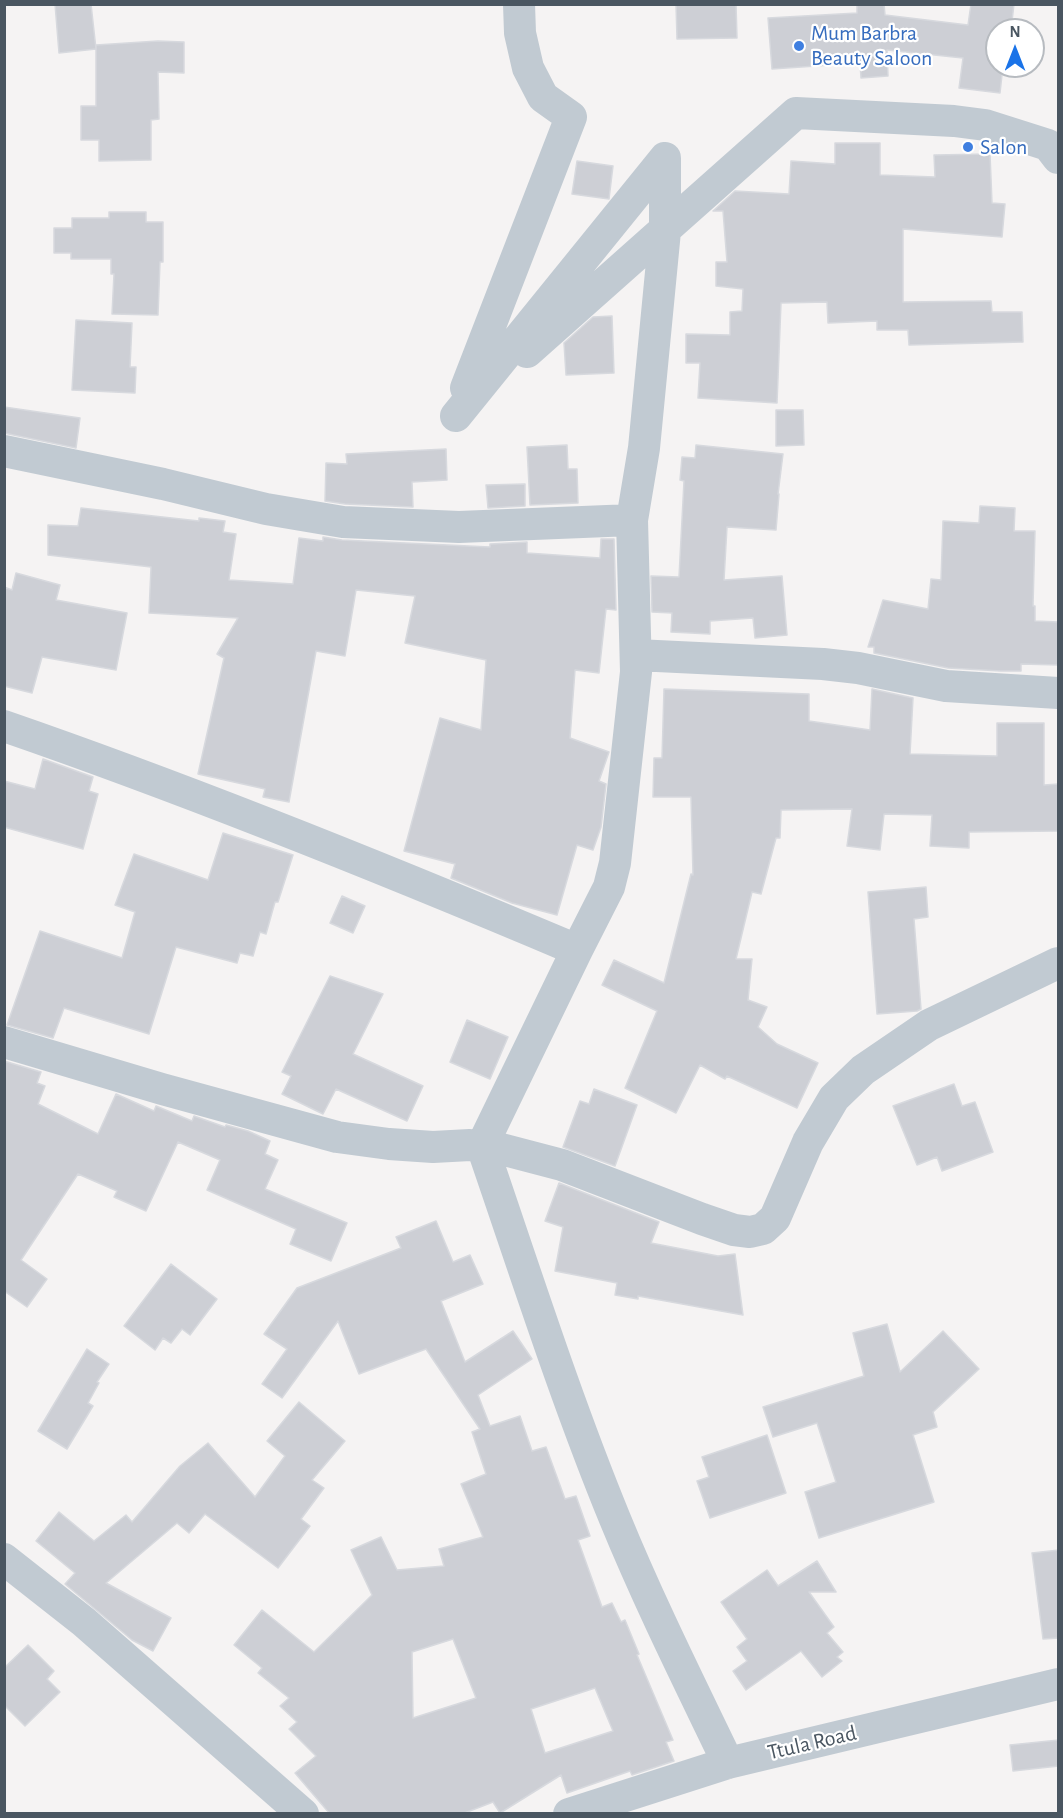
<!DOCTYPE html>
<html>
<head>
<meta charset="utf-8">
<style>
  body { margin:0 }
  #map { position:relative; width:1063px; height:1818px; overflow:hidden; background:#f5f3f3; font-family:"Alegreya Sans",sans-serif }
  canvas { display:block }
  .frame { position:absolute; inset:0; border:6px solid #4a5661; pointer-events:none }
  .north { position:absolute; left:985px; top:18px; width:60px; height:60px; box-sizing:border-box; background:#fff; border:2px solid #b7bbc0; border-radius:50%; rotate:0deg; font-size:16px; font-weight:700; line-height:24px; text-align:center; color:#4a5661 }
  .north::after { content:''; display:block; margin:auto; width:21px; height:27px; background:#1a73e8; clip-path:polygon(50% 0,100% 100%,50% 72%,0 100%) }
</style>
</head>
<body>
<div id="map">
<canvas width="1063" height="1818"></canvas>
<div class="frame"></div>
<div class="north">N</div>
</div>
<script>
const c = document.querySelector('canvas').getContext('2d');
c.lineJoin = 'round';
function paint(path, color) { c.fillStyle = color; c.fill(path, 'evenodd'); }
function strokePath(path, color, width, dash) { c.strokeStyle = color; c.lineWidth = width; c.lineCap = dash ? 'butt' : 'round'; c.setLineDash(dash || []); c.stroke(path); }
function write(font, color, halo, rows, align = 'center') {
  c.font = font + ' "Alegreya Sans",sans-serif'; c.lineWidth = 4.5; c.setLineDash([]); c.textBaseline = 'middle'; c.strokeStyle = halo; c.fillStyle = color; for (const [text, x, y, turn = 0] of rows) {
    c.save(); c.translate(x, y); c.rotate((+turn || 0) * Math.PI / 180); c.textAlign = isNaN(turn) ? turn : align; if (halo) c.strokeText(text, 0, 0); c.fillText(text, 0, 0); c.restore();
  }
}
const building = new Path2D(`
  M55 4H91L96 49 59 53Z
  M676 4H736L737 38 677 39Z
  M857 4H884L885 15 968 25 971 4H1014L1011 30H997V66H1003L1000 93 959 88 963 58 887 50 888 76 861 78 860 63 772 69 768 18 857 13Z
  M158 41 184 42V73L158 72 159 119 151 120V160L99 161V140H81V106H96V45Z
  M835 143H880V175L935 177 934 155 990 154 992 203 1005 204 1002 237 903 229V302L991 301 992 312H1022L1023 342 909 345 908 330H877V321L828 323 827 302 781 303 777 403 698 398 700 363H686V334L730 335V312L742 311 743 289 716 286V262H727L723 211H713L735 191 789 194 791 161 835 164Z
  M577 161 613 166 609 199 572 194Z
  M109 212H146V222H163V262H160L158 315 112 314 114 274H111V259H71V253H54V228H72V218H109Z
  M612 316 614 373 566 375 564 343 593 317Z
  M76 320 132 323 130 367H136L135 393 72 390Z
  M4 407 80 418 76 448 4 433Z
  M776 410H803L804 445 776 446Z
  M567 445 568 469H577L578 503 530 505 527 447Z
  M696 445 783 454 778 494H779L776 530 727 527 724 580 782 576 787 635 755 638 753 618 710 621V634L671 632 672 613 652 612 651 576 679 577 684 481 680 480 682 457 695 458Z
  M446 449 447 480 412 482 413 507 345 504 325 501 326 463 347 464 346 454Z
  M525 484V506L488 508 486 485Z
  M980 506 1015 508 1014 531H1035L1033 606H1035V621L1059 622V665L1021 664V671H1001L948 668 874 653V647H868L883 600 928 609 931 579 941 580 943 521 979 523Z
  M81 508 199 521V518L225 521 223 532 236 534 229 580 293 584 299 538 323 541V537L342 540 490 547V544L527 542V553L600 558 601 539H614L616 610 606 609 599 673 575 670 570 738 609 752 599 781 606 784 601 827 593 850 577 845 557 915 512 903 451 878 455 864 404 851 440 718 481 730 486 660 405 643 415 596 356 590 345 656 316 651 289 802 263 797 265 789 198 774 224 658 217 654 238 618 149 613 151 567 48 555V525L78 526Z
  M16 573 60 585 56 600 127 613 116 670 42 657 32 693 4 686V587L12 590Z
  M664 689 809 694V721L870 730 872 689 913 698 910 754 997 756V723H1044V785L1059 784V831L969 832V848L930 846 932 815 884 814 880 850 847 846 852 809 781 810 780 838H776L761 894 752 892 736 959H752L748 1000 767 1007 758 1027 777 1044 818 1063 797 1108 727 1076 725 1079 700 1065 676 1113 625 1088 657 1011 602 985 614 960 664 983 691 874 693 875 691 797H653L654 758H662Z
  M43 759 93 777 89 791 98 794 83 849 4 827V781L35 789Z
  M223 833 293 855 278 902H275L266 934 260 932 253 956 240 953 237 963 176 947 149 1034 64 1008 53 1038 7 1025 40 931 122 958 135 912 115 905 134 854 208 880Z
  M926 887 928 917 914 919 921 1009 917 1011 877 1014 868 892Z
  M342 896 365 906 353 933 330 923Z
  M330 976 383 994 353 1054 423 1086 407 1121 336 1089 323 1114 282 1094 291 1076 282 1072Z
  M467 1020 508 1037 490 1079 450 1062Z
  M4 1061 41 1072 37 1083 45 1086 38 1104 98 1134 116 1094 154 1111 156 1106 192 1121 194 1116 225 1127 226 1125 248 1131 270 1141 265 1154 278 1160 265 1189 347 1223 331 1261 290 1244 296 1229 207 1190 220 1160 178 1142 146 1211 114 1197 117 1191 78 1174 21 1260 47 1279 27 1307 4 1291Z
  M954 1084 962 1106 975 1102 993 1152 942 1171 937 1157 917 1165 893 1106Z
  M594 1089 637 1105 615 1166 563 1147 580 1101 589 1104Z
  M559 1183 659 1222 651 1243 718 1256 735 1254 743 1315 638 1296V1299L615 1295 617 1283 555 1271 563 1227 545 1221Z
  M436 1221 453 1262 470 1255 483 1284 441 1301 465 1362 513 1331 532 1359 478 1395 490 1426 520 1416 532 1451 546 1447 565 1499 576 1496 590 1536 578 1540 602 1607 612 1603 621 1622 625 1620 639 1654 637 1655 673 1740 666 1742 674 1761 632 1775 630 1771 567 1793 561 1775 500 1813 493 1802 462 1814H330L295 1773 316 1756 289 1729 297 1722 280 1706 289 1698 258 1673 262 1668 234 1645 262 1610 314 1652 372 1595 351 1550 381 1537 397 1570 444 1566 439 1549 483 1537 461 1484 486 1474 472 1432 480 1429 426 1349 359 1374 338 1321 282 1398 262 1384 287 1349 264 1334 297 1288 401 1248 396 1237ZM453 1639 476 1698 413 1718 412 1652ZM595 1688 613 1731 545 1753 531 1709Z
  M171 1264 217 1299 190 1335 182 1329 171 1343 163 1338 155 1350 124 1326Z
  M887 1324 900 1372 943 1331 979 1369 933 1412 937 1427 913 1435 934 1502 819 1538 805 1492 836 1482 817 1423 773 1437 763 1407 864 1376 853 1333Z
  M87 1349 109 1364 97 1382 99 1383 88 1403 93 1406 67 1449 38 1431Z
  M299 1402 345 1441 312 1480 324 1488 301 1519 310 1526 278 1568 205 1514 189 1533 177 1523 106 1583 171 1618 153 1651 132 1640 65 1584 75 1573 36 1541 59 1512 94 1541 126 1515 132 1522 180 1466 208 1443 255 1497 285 1456 267 1441Z
  M767 1435 786 1493 710 1518 697 1481 709 1477 702 1457Z
  M1059 1550V1638L1043 1639 1032 1553Z
  M817 1561 836 1592H809L834 1627 827 1633 843 1652 837 1657 842 1661 822 1677 801 1651 746 1690 733 1671 747 1661 737 1647 747 1639 721 1602 767 1570 778 1586Z
  M28 1645 54 1671 47 1679 60 1692 25 1726 4 1705V1668Z
  M1059 1740V1766L1013 1771 1010 1745Z`);
paint(building, '#cdcfd5');
strokePath(building, '#d7d9de', 1.5);
strokePath(new Path2D(`
  M527 352 796 113 954 121 985 125 1048 145 1058 158
  M466 388 571 117 543 97 528 68 520 33 519 4
  M456 416 665 158V231L644 448 632 520 636 672 615 863 609 887 577 950 482 1146C525 1271 565 1397 615 1519 649 1602 689 1682 728 1763
  M4 451 163 484 266 509 343 522 459 527 632 520
  M636 655 823 664 858 668 946 686 1058 693
  M4 726C198 793 388 870 577 950
  M4 1042 162 1089 337 1137 389 1144 433 1147 470 1145 501 1149 562 1165 702 1219 734 1230 750 1232 763 1229 775 1218 808 1142 834 1098 863 1070 929 1025 1058 963
  M4 1559 84 1622 303 1814
  M569 1814 728 1763 1058 1684`), '#c1cad2', 32);
for (const [x, y, r, color] of [
  [799,46,6,"#3f7fe0"],
  [968,147,6,"#3f7fe0"]
]) { const dot = new Path2D(); dot.arc(x, y, r, 0, 2 * Math.PI); c.fillStyle = color; c.fill(dot); strokePath(dot, '#fff', 2); }
write('22px', '#366cbe', '#fff', [
  ["Mum Barbra",811,33],
  ["Beauty Saloon",811,58],
  ["Salon",980,147]
], 'left');
write('22px', '#4a5661', '#fff', [
  ["Ttula Road",812,1743,-13]
]);
</script>
</body>
</html>
